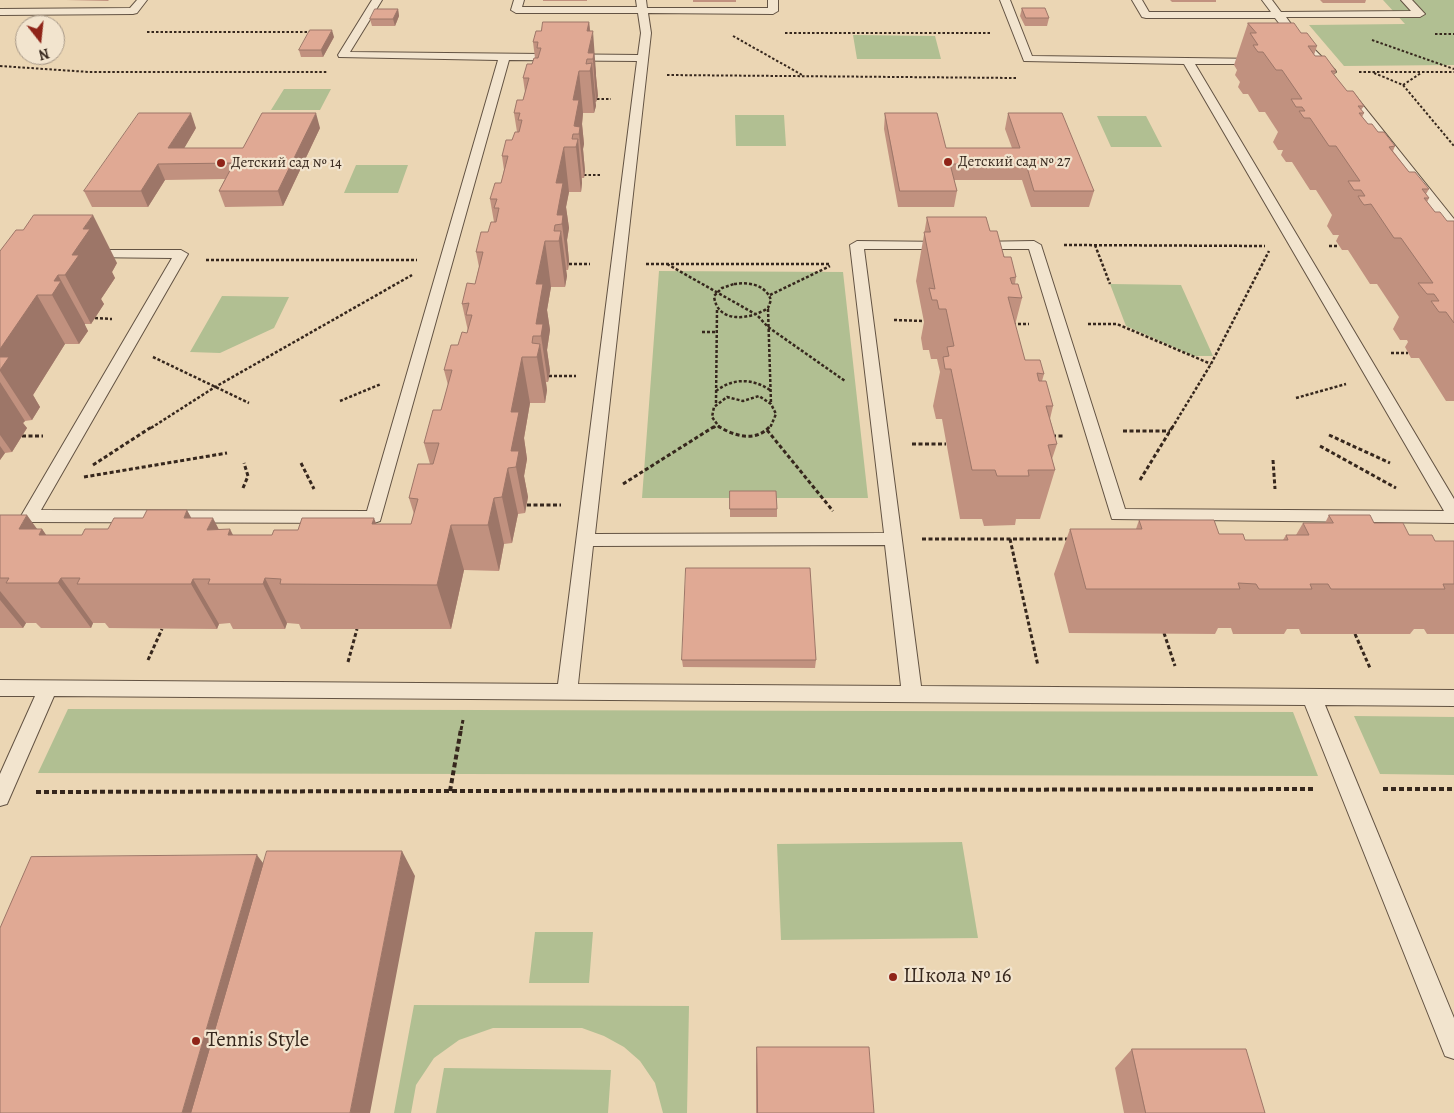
<!DOCTYPE html>
<html>
<head>
<meta charset="utf-8">
<style>
  body { margin:0 }
  #map { position:relative; width:1454px; height:1113px; overflow:hidden; background:#ebd6b4; font-family:Alegreya,serif }
  canvas { display:block }
  .north { position:absolute; left:15px; top:15px; width:50px; height:50px; box-sizing:border-box; background:#f2e4ce; border:1px solid #a79887; border-radius:50%; rotate:164deg; font-size:14px; font-weight:700; line-height:20px; text-align:center; color:#36271d }
  .north::after { content:''; display:block; margin:auto; width:18px; height:22px; background:#8f2418; clip-path:polygon(50% 0,100% 100%,50% 72%,0 100%) }
</style>
</head>
<body>
<div id="map">
<canvas width="1454" height="1113"></canvas>
<div class="north">N</div>
</div>
<script>
const c = document.querySelector('canvas').getContext('2d');
c.lineJoin = 'round';
function paint(path, color) { c.fillStyle = color; c.fill(path, 'evenodd'); }
function strokePath(path, color, width, dash) { c.strokeStyle = color; c.lineWidth = width; c.lineCap = dash ? 'butt' : 'round'; c.setLineDash(dash || []); c.stroke(path); }
function write(font, color, halo, rows, align = 'center') {
  c.font = font + ' Alegreya,serif'; c.lineWidth = 4.5; c.setLineDash([]); c.textBaseline = 'middle'; c.strokeStyle = halo; c.fillStyle = color; for (const [text, x, y, turn = 0] of rows) {
    c.save(); c.translate(x, y); c.rotate((+turn || 0) * Math.PI / 180); c.textAlign = isNaN(turn) ? turn : align; if (halo) c.strokeText(text, 0, 0); c.fillText(text, 0, 0); c.restore();
  }
}
paint(new Path2D(`
  M1383 0H1454V65L1344 66 1309 25 1405 24Z
  M853 35 935 36 941 59H857Z
  M284 89H331L320 110H271Z
  M735 115H784L786 146H736Z
  M1097 116H1146L1162 147H1111Z
  M356 165H408L398 193H344Z
  M659 271 843 272 868 498H642Z
  M1110 284 1181 285 1213 356H1194L1126 326Z
  M222 296 289 297 274 328 220 353 190 352Z
  M68 709 1293 712 1318 776 38 773Z
  M1354 716 1454 717V775L1380 774Z
  M962 842 978 938 781 940 777 844Z
  M535 932H593L589 983H529Z
  M414 1005 689 1006 687 1113H663L655 1083 640 1061 624 1047 604 1036 582 1028H493L459 1040 434 1058 416 1085 411 1113H394Z
  M444 1068 611 1070 608 1113H436Z`), '#b1bf92');
const lane = new Path2D(`
  M137 0H147L137 13 133 14 0 15V9L130 8Z
  M372 0H382L350 52 638 55 641 33 638 13H516L511 10 514 0H524L522 7H637L636 0H646L647 8H768V0H778V11L773 14 648 13 651 33 595 534 884 533 850 245 857 241 949 242 951 245 949 248 944 249H864L921 686 1454 690V706L1325 705 1454 1018V1059L1445 1056 1305 705 54 696 7 804 0 806V774L35 696H0V680L558 684 637 61 509 60 380 521 374 523 29 522 23 520 21 516 172 258 84 257 82 254 89 250H181L188 254 41 510 367 511 498 60 339 57 338 55ZM885 545 901 686 578 684 593 546Z
  M1000 0H1010L1032 56 1263 59V63L1259 64H1195L1454 499V523L1112 519 1029 249H978L973 248 971 245 973 242 1034 241 1041 245 1125 509 1444 511 1184 64 1024 61Z
  M1132 0H1142L1149 12H1271L1262 0H1272L1281 12 1411 11 1401 0H1412L1425 14 1420 17H1286L1297 32 1335 70 1336 72 1331 75 1327 74 1289 36 1275 18H1146L1142 17Z
  M1349 92 1353 93 1454 219V231L1449 230 1345 97V93Z`);
strokePath(lane, '#635343', 2);
strokePath(new Path2D(`
  M147 32H311
  M785 33H991
  M1435 34H1454
  M733 36 804 76
  M1372 40 1454 69
  M0 66 89 72H327
  M1359 72H1454
  M1374 73 1403 85 1454 146
  M667 75 1016 78
  M1403 85 1421 73
  M597 99H611
  M584 175H601`), '#36271d', 2, [2.5, 2]);
strokePath(new Path2D(`
  M1064 245 1265 246
  M1095 245 1110 284
  M1329 246H1339
  M206 260H417
  M569 264H590
  M646 264H830
  M667 264 757 315 768 327 845 381
  M734 284C749 282 765 284 771 300L768 308C750 320 717 324 714 296L722 288Z
  M770 295 830 266
  M768 309 771 404
  M95 318 112 319
  M894 320 923 321
  M1013 324H1029
  M1088 324H1117L1211 364
  M702 332H717
  M1391 353H1408
  M153 357 249 403
  M549 376H576
  M716 391C733 378 752 378 770 390
  M1296 398 1346 384
  M340 401 381 384
  M716 403 717 310
  M151 428 215 387 412 275
  M713 428 716 426
  M720 428 712 417 714 407 727 397 743 401 759 396 771 404 776 414 770 428
  M1172 428 1211 364 1269 251`), '#36271d', 2.5, [3, 2]);
strokePath(new Path2D(`
  M718 426C734 436 756 443 770 426
  M767 430 833 511
  M1123 431H1170
  M1329 435 1390 463
  M22 436H43
  M1052 436H1065
  M912 444H946
  M1320 446 1396 488
  M1273 460 1275 489
  M301 463 314 489
  M93 465 153 426
  M84 477 227 453
  M1140 480 1173 426
  M623 484 715 426
  M243 488 248 476 244 463
  M527 505H561
  M922 539H1069
  M1010 539 1038 666
  M1164 633 1175 666
  M1355 634 1370 668
  M148 660 162 629
  M348 662 357 629
  M461 730 463 720`), '#36271d', 3, [4, 2.5]);
strokePath(new Path2D(`
  M1383 789H1454
  M450 791 461 729
  M36 792 1314 789`), '#36271d', 4, [5, 3]);
paint(lane, '#f2e4ce');
paint(new Path2D(`
  M66 0H109L108 1Z
  M543 0H587V1H543Z
  M693 0H736V2H693Z
  M1170 0H1216V2H1172Z
  M1320 0H1366L1365 3H1323Z
  M1022 8 1049 18 1047 26H1025L1020 16Z
  M398 9 399 16 395 26H372L370 19Z
  M589 22 596 73V76L598 96 596 102H595L596 106 594 113H583L582 124 584 144 583 149 585 171 584 178H582V183L581 192H569L566 207 569 228 567 240 569 261 568 270H566L567 276 565 287H551L547 310 550 330 547 350 550 371 548 382H546L547 390 545 403H530L524 438 527 459 524 476 528 497 525 513 518 514 512 543 504 544 499 571 464 570 451 629H301L299 624 287 623 285 629H233L230 623 219 624 217 629 109 628 105 623H93L91 628H41L36 623H26L23 628H0V515L37 529H42L46 535H82L108 529 191 518 233 535H272L298 530 377 524H411L414 514 409 498 430 464 424 443 441 410 448 385 444 370 458 345 467 333 468 331 462 304 475 284 479 267 476 252 494 222 490 199 501 183 504 170 502 156 517 132 514 113 523 100 525 92 523 78 532 64 535 58 533 42 541 31Z
  M1248 23 1301 33 1317 46 1314 55 1336 71 1334 75 1347 91 1364 106 1361 110 1364 113 1362 117 1368 124 1395 146 1393 151 1409 172 1429 189 1426 194 1429 198 1427 202 1435 212 1447 221H1454V401H1446L1419 358H1411L1405 347 1408 342 1407 340H1400L1393 329 1399 317 1377 284H1370L1348 250H1342L1336 241 1339 235H1333L1327 226 1332 215 1316 190H1310L1292 162H1286L1281 155 1283 150H1278L1273 142 1278 132 1265 112H1259L1248 94H1243L1238 87 1240 82 1235 75 1237 70 1234 65Z
  M334 37 323 57H301L299 50Z
  M885 113 946 148H1012L1005 129 1008 113 1094 191 1089 207H1031L1022 180H954L957 191 954 207H898L884 129Z
  M196 128 184 148H243L320 128 283 206 225 207 219 191 225 179 165 180 148 207H92L84 191Z
  M927 217 990 231 1016 277 1015 284 1022 298 1015 325 1025 360 1044 374 1042 381 1053 406 1050 419 1057 444 1052 459 1055 470 1040 519H1016L1015 525 984 526 982 519H960L942 419H936L933 406 940 372 937 359H931L929 350H923L921 338 924 322 916 281Z
  M0 251 117 263 112 272 115 278 101 299 104 304 91 324H85V325L88 331 79 344H65L33 395 40 407 32 420 25 421 23 423 27 428 12 452 5 453 0 460Z
  M730 491 777 509V517H730Z
  M1329 515 1374 523 1409 535 1435 541H1454V634H1427L1424 629H1414L1410 634H1301L1299 629H1287L1284 634H1233L1231 628H1218L1215 634 1069 633 1054 574 1070 529H1136L1139 520 1219 534 1245 540H1283L1286 535H1296L1303 523H1325Z
  M682 660H816L815 668 683 667Z
  M757 1047 874 1113H756V1066Z
  M1132 1049 1265 1113H1124L1115 1068Z`), '#c1917f');
paint(new Path2D(`
  M398 9 399 16 395 26 393 19Z
  M589 22 591 41 593 31 596 73V76L598 96 596 102 593 59H589L587 31Z
  M332 30 334 37 323 57 321 50Z
  M592 63 596 106 594 113 590 71Z
  M579 71 583 113 582 124 584 144 583 149 585 171 584 178 579 134H575L573 100Z
  M191 113 196 128 175 164 168 148Z
  M316 113 320 128 283 206 278 191Z
  M578 139 582 183 581 192 576 147Z
  M564 147 569 192 566 207 569 228 567 240 569 261 568 270 562 224 557 215 556 183Z
  M158 164 165 180 148 207 141 191Z
  M93 215 117 263 112 272 115 278 101 299 104 304 91 324 65 275 72 255 83 229Z
  M561 231 567 276 565 287 559 241Z
  M545 241 551 287 547 310 550 330 547 350 550 371 548 382 541 336 536 324V284Z
  M58 275 85 324V325L88 331 79 344 52 295 54 281Z
  M37 295 65 344 33 395 40 407 32 420 0 371V349Z
  M540 344 547 390 545 403 537 357Z
  M522 357 530 403 524 438 527 459 524 476 528 497 525 513 516 467 511 451V412Z
  M0 382 25 421 23 423 27 428 12 452 0 435Z
  M0 446 5 453 0 460Z
  M508 468 518 514 512 543 502 497Z
  M494 498 504 544 499 571 488 525Z
  M187 510 212 556 184 518Z
  M27 515 40 533 42 529 74 575 19 529Z
  M213 518 236 563 207 530Z
  M374 518 391 563 372 524Z
  M451 525 464 570 451 629 437 585Z
  M230 529 253 575 228 535Z
  M61 578 93 623 91 628 58 583Z
  M265 578 287 623 285 629 263 584Z
  M193 579 219 624 217 629 191 584Z
  M0 591 26 623 23 628 0 600Z
  M402 851 415 876 370 1113H350Z
  M257 855 275 879 211 1113H182Z`), '#9d7668');
const building = new Path2D(`
  M1022 8H1045L1049 18H1026Z
  M375 9H398L393 19H370Z
  M543 22H589L587 31H593L588 53H594L593 59H587L586 64 592 63 590 71H579L573 100H579L574 126 580 127 579 134H573L572 139H578L576 147H564L556 183H563L557 215H563L562 224 555 225 554 231H561L559 241H545L536 284H543L536 324H543L541 336H533L532 343 540 344 537 357H522L511 412H519L511 451H519L516 467 508 468 502 497 494 498 488 525H451L437 585 280 584 281 579 265 578 263 584H208L210 579H193L191 584H77L80 578H61L58 583H6L9 578H0V515H27L19 529H42L39 535H82L85 529H108L114 518H143L147 510H187L184 518H213L207 530 230 529 228 535H272L274 530H298L302 518H374L372 524H411L418 499 409 498 418 464H433L439 443H424L433 410H441L452 370H444L451 345H458L462 332 467 333 472 315H466L469 303 462 304 467 283 475 284 483 252H476L481 232H488L491 222H496L499 208H494L497 199H490L495 183H501L508 156H502L506 140H512L515 132H519L522 120H518L520 113H514L517 100H523L529 78H523L527 64H532L534 58H538L541 48H537L538 42H533L536 31H541Z
  M1248 23H1294L1301 33H1307L1317 46H1308L1315 56H1325L1336 71H1331L1347 91H1353L1364 106H1358L1364 113H1359L1368 124H1372L1378 132H1384L1395 146 1389 147 1409 172H1415L1429 189H1422L1429 198H1424L1435 212H1440L1447 221H1454V323L1446 312H1439L1431 301H1439L1434 294H1427L1418 283H1433L1401 238H1394L1371 204 1364 205 1361 201 1358 196H1365L1361 190H1354L1348 181H1360L1336 146H1329L1310 118H1304L1299 111H1305L1302 107H1296L1291 99H1302L1282 70H1276L1263 52H1258L1255 48 1253 45H1258L1250 33H1256Z
  M310 30H332L321 50H299Z
  M139 113H191L168 148H243L262 113H316L278 191H219L234 163 158 164 141 191H84Z
  M885 113H937L946 148H1020L1008 113H1062L1094 191H1034L1026 164H950L957 191H900Z
  M34 215H93L83 229H90L72 255H79L65 275H58L54 281H61L52 295H37L0 349V251L16 230H23Z
  M927 217H986L990 231H997L1004 257H1011L1016 277 1010 278 1012 284H1018L1022 298 1008 297 1025 360H1040L1044 374 1037 373 1039 381H1046L1053 406H1046L1057 444 1048 445 1055 470H1028L1029 476H997L995 470H972L951 369H945L943 357 949 356 947 347 954 346 946 309H939L937 300H932L929 288 935 289 924 232H930Z
  M0 357H9L0 370Z
  M730 491H776L777 509H730Z
  M1329 515H1370L1374 523H1403L1409 535H1432L1435 541H1454V584H1443L1445 589H1331L1328 584H1310L1312 589H1259L1256 584 1238 583 1240 589H1086L1070 529H1142L1139 520H1214L1219 534H1243L1245 540H1288L1286 535H1309L1303 523H1333Z
  M686 568H810L816 660H682Z
  M267 851H402L350 1113H191Z
  M257 855 182 1113H0V928L31 857Z
  M757 1047H869L874 1113H758Z
  M1132 1049H1246L1265 1113H1146Z`);
paint(building, '#e0a994');
strokePath(building, '#9d7668', 1);
for (const [x, y, r, color] of [
  [948,162,5,"#8f2418"],
  [221,163,5,"#8f2418"],
  [893,977,5,"#8f2418"],
  [196,1041,5,"#8f2418"]
]) { const dot = new Path2D(); dot.arc(x, y, r, 0, 2 * Math.PI); c.fillStyle = color; c.fill(dot); strokePath(dot, '#f2e4ce', 2); }
write('15px', '#36271d', '#f2e4ce', [
  ["Детский сад № 27",958,162],
  ["Детский сад № 14",231,163]
], 'left');
write('21px', '#36271d', '#f2e4ce', [
  ["Школа № 16",903,977],
  ["Tennis Style",206,1041]
], 'left');
</script>
</body>
</html>
